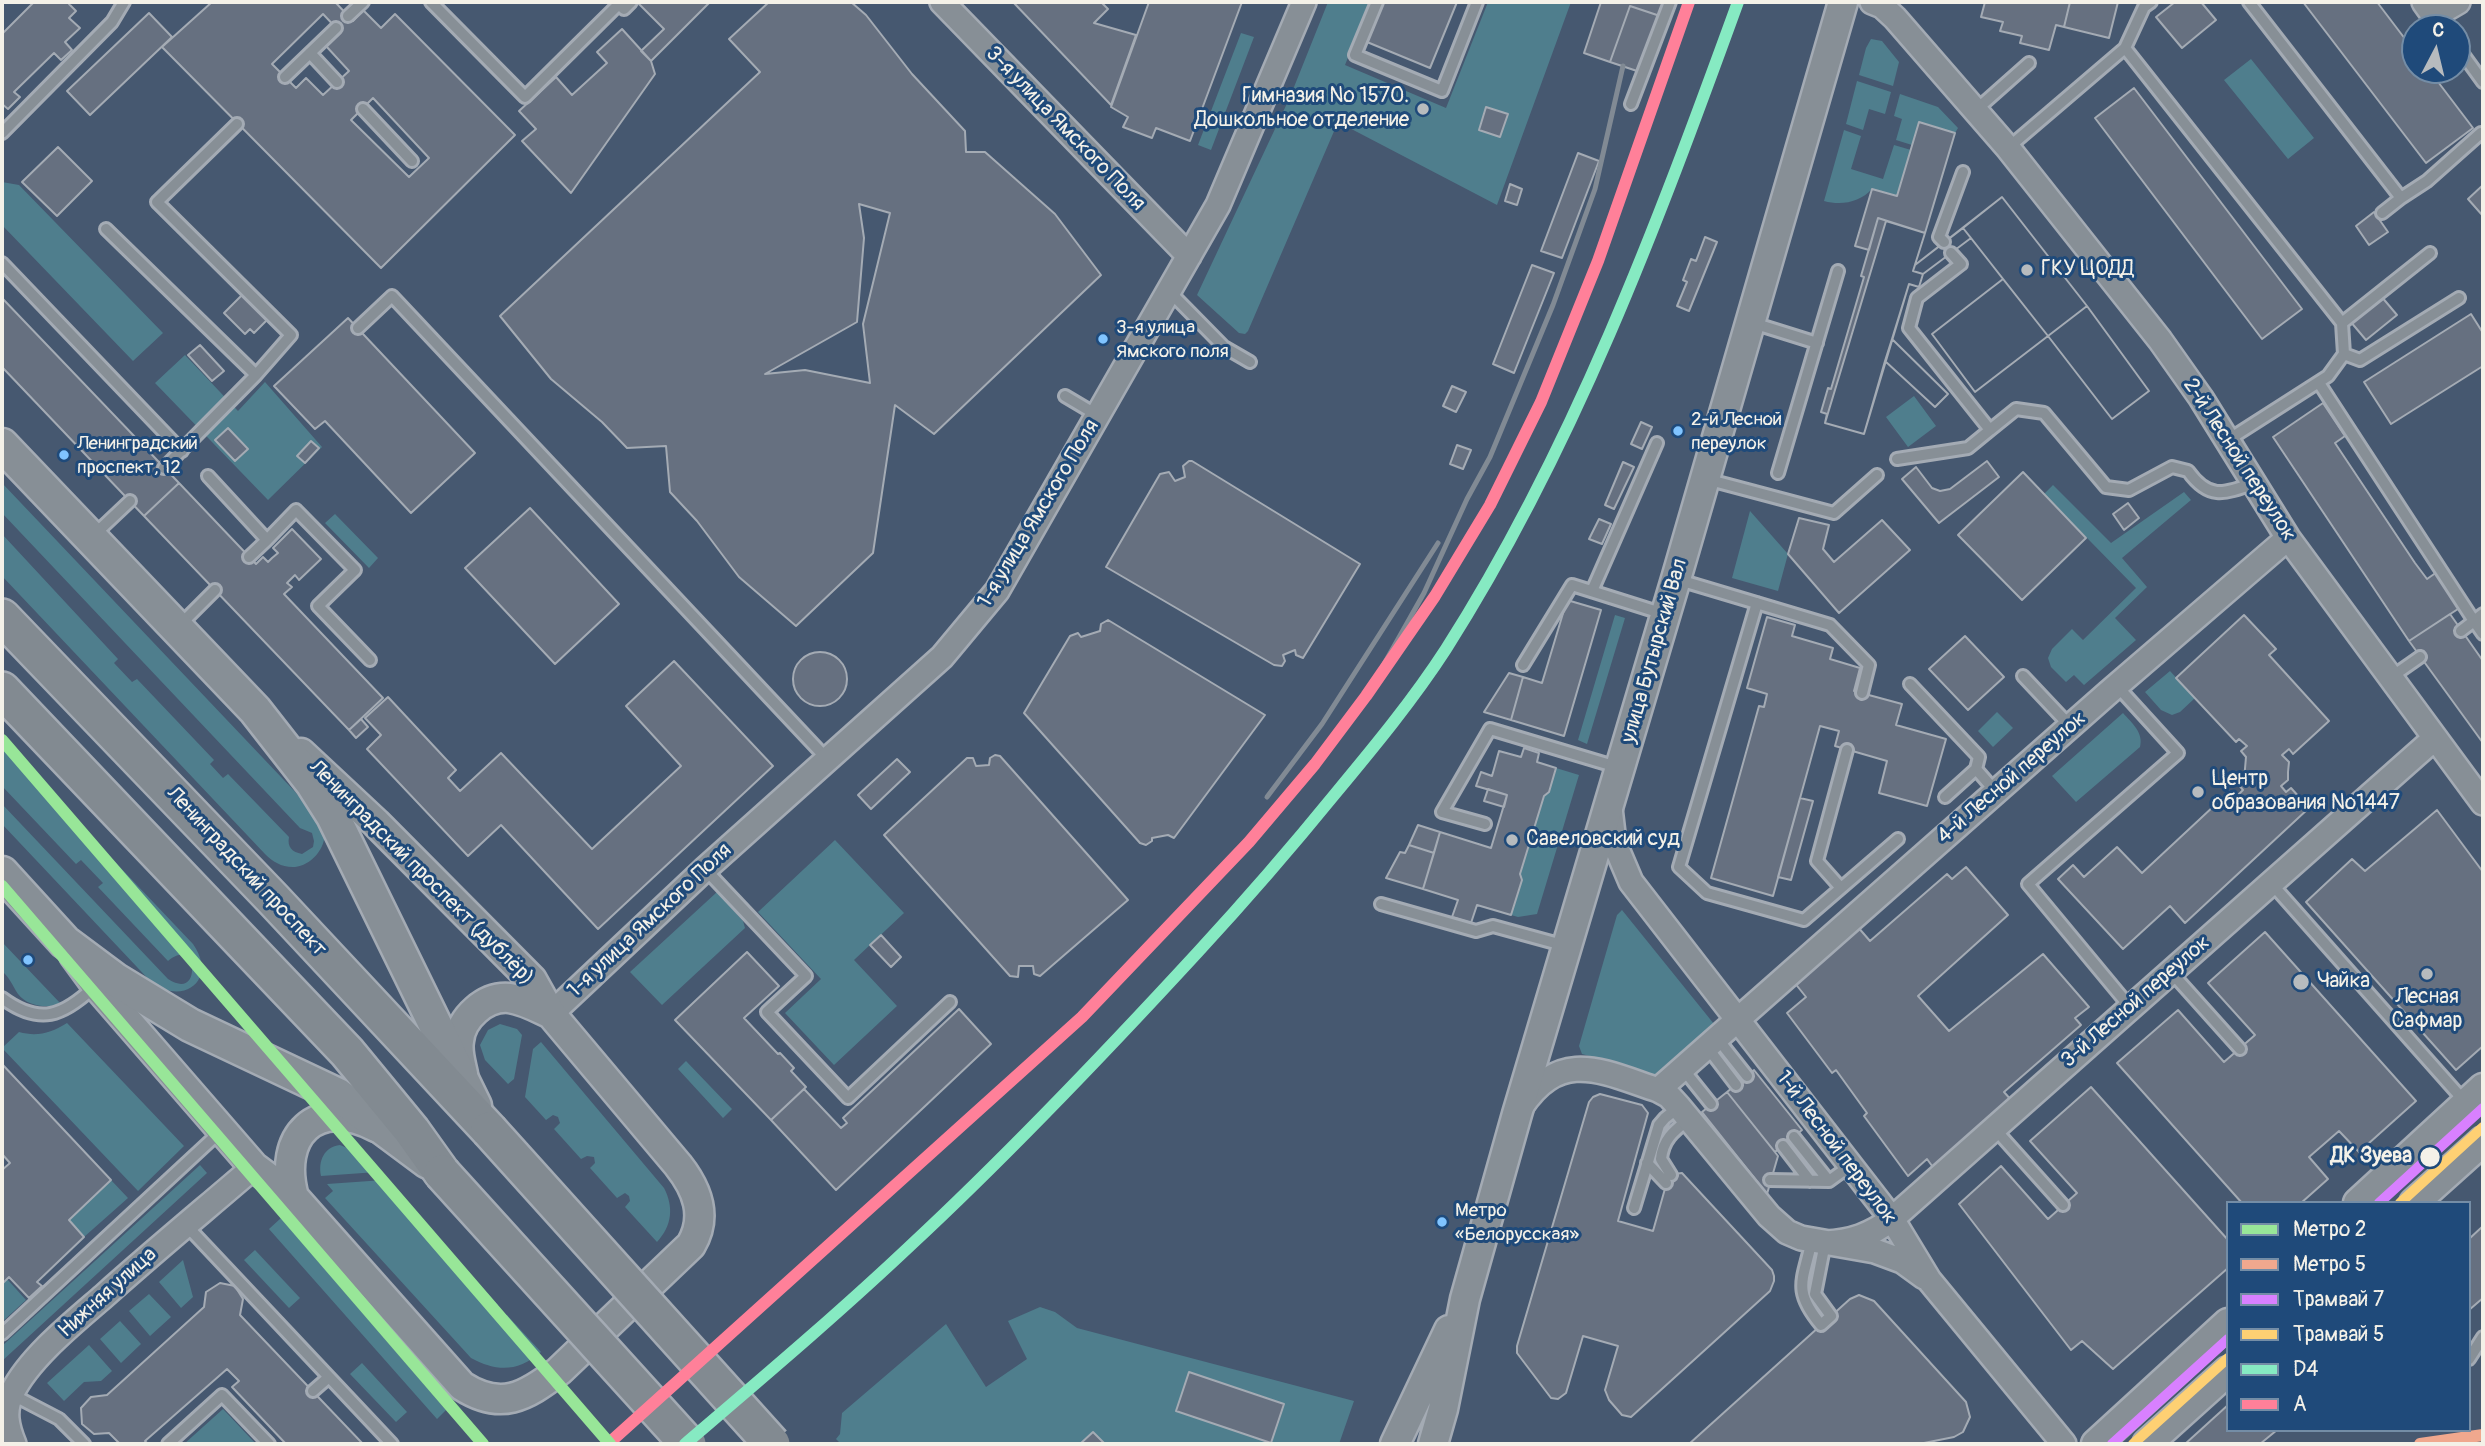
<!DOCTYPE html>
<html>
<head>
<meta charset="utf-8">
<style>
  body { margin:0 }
  #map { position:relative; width:2485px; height:1446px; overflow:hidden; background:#465870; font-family:Pangolin,sans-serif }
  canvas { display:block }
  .frame { position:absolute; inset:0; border:4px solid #f4f1e8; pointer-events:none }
  .legend { position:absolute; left:2226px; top:1201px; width:245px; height:231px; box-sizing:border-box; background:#1f4a7a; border:2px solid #748da6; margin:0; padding:9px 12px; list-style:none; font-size:21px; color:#f4f1e8 }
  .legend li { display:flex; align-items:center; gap:14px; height:35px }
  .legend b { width:35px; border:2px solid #748da6 }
  .north { position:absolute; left:2401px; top:14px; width:70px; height:70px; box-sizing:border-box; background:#1f4a7a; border:2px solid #748da6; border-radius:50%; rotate:7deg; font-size:19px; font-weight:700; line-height:28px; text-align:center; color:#f4f1e8 }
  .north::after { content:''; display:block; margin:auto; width:24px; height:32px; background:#b7bbbe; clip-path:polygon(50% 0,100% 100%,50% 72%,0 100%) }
</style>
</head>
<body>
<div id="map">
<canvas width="2485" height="1446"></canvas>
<div class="frame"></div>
<ul class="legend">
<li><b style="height:9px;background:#98e698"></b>Метро 2</li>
<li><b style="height:9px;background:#f0a88e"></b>Метро 5</li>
<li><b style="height:9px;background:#d880ff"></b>Трамвай 7</li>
<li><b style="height:9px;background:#fed073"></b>Трамвай 5</li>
<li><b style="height:9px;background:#86eac2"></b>D4</li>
<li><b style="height:9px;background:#ff8099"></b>A</li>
</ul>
<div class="north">С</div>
</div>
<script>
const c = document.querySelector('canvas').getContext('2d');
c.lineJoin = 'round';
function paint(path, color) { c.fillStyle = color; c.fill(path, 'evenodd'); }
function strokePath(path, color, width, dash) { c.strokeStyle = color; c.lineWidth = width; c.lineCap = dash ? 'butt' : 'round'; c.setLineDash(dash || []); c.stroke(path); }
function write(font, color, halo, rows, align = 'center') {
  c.font = font + ' Pangolin,sans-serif'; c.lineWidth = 6; c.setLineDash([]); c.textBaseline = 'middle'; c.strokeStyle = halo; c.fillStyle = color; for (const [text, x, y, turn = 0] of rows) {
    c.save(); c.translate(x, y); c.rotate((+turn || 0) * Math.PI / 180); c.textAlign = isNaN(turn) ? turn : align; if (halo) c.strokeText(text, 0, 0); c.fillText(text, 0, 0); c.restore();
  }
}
paint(new Path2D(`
  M1328 2H1370L1345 65 1446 108 1488 2H1571L1497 205 1338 122 1248 331 1245 334 1239 333 1197 295 1290 97Z
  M1241 33 1254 37 1211 150 1198 145Z
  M1871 39 1882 41 1899 62 1893 86 1859 75 1866 48Z
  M2251 59 2314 138 2288 159 2224 80Z
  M1857 81 1891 92 1885 114 1869 109 1863 130 1846 124Z
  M1900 94 1938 107 1958 128 1955 133 1912 145 1896 140 1902 119 1894 116Z
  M1844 130 1861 136 1851 169 1883 179 1894 145 1911 150 1897 196 1872 189C1860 202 1842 206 1824 201Z
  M2 182 19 185 163 333 133 361 2 225Z
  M185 355 238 411 265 382 322 447 268 500 155 383Z
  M1914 396 1936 426 1908 447 1886 417Z
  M2 483 319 817C321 821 324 827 324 832 327 848 310 866 295 867 283 868 273 862 265 854L2 576V534L118 659 114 663 132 682 137 679 214 760 210 764 223 778 228 774 289 837C287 847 292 852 302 854L313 847 314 841 312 833 300 828 2 513Z
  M2053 485 2111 543 2184 492 2191 500 2122 558 2147 587 2115 618 2136 640 2084 685 2074 675 2066 682 2051 667 2048 658 2052 649 2072 629 2083 640 2136 588 2044 494Z
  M1750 511 1788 554 1778 591 1732 578Z
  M335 514 378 558 369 568 325 523Z
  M1615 615 1625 618 1587 744 1578 740Z
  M2170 671 2195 698 2180 712 2172 715 2161 710 2145 692Z
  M1997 712 2013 728 1993 747 1978 731Z
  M2123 713C2132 723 2144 733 2140 747L2076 802 2052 776Z
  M2 743 193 944C217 978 187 1005 153 984L2 824V804L168 979C203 1002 197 935 168 961L98 887 103 883 81 860 76 864 2 786Z
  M1556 768 1579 775 1537 914 1518 917 1511 915 1522 880 1520 874 1544 796 1549 792Z
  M835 840 904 913 854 960 897 1006 834 1065 785 1013 821 979 758 912Z
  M717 892 743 921 745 928 662 1005 630 972Z
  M1622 910 1714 1024 1652 1079 1620 1064 1582 1054 1579 1046 1617 915Z
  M2 942 61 1004C47 1008 28 1007 18 994 12 985 10 978 2 971Z
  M67 1023 184 1146 138 1191 2 1048 19 1032C37 1037 51 1033 67 1023Z
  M500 1024 517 1029 522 1035 514 1079 508 1084 485 1060 480 1045 488 1030Z
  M541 1042 664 1188C674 1207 672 1226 657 1242L625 1207 630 1201 629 1196 625 1193 617 1198 590 1168 595 1163 594 1157 587 1156 581 1159 554 1129 560 1123 558 1117 553 1115 546 1120 525 1097 533 1049Z
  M686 1061 732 1109 723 1118 678 1069Z
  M340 1145 357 1152 377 1172 321 1176C318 1161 324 1147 340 1145Z
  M200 1165 207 1173 2 1361V1346Z
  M111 1180 128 1198 84 1237 69 1220Z
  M384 1180 427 1227 423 1232 424 1238 428 1240 436 1236 462 1266 458 1271 459 1276 463 1278 471 1275 498 1305 493 1311 494 1317 501 1318 507 1315 541 1352C518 1372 497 1372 471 1358L325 1198 333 1191 327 1184Z
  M281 1218 446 1410 437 1419 269 1229Z
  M255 1250 300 1298 289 1308 244 1260Z
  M183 1260 193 1297 181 1308 159 1282Z
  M7 1279 26 1300 2 1322V1284Z
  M149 1294 171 1317 150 1336 129 1311Z
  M1040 1307 1055 1312 1077 1328 1354 1401 1339 1444H841L836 1439 840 1434 842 1413 946 1324 986 1387 1027 1359 1008 1321Z
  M120 1321 141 1344 121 1363 100 1339Z
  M89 1345 112 1371 101 1381 84 1382 64 1401 47 1383Z
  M362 1363 407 1412 396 1422 350 1374Z
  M223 1409 256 1444H184Z`), '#4f7e8d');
const building = new Path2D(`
  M34 2H72L69 4 76 11 69 18 80 28 65 42 72 50 61 60 54 53 14 92 20 97 8 109 2 104V34Z
  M212 2H337L336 3 353 21 363 10 381 28 395 14 515 135 381 268 162 47ZM323 14 340 32 326 46 349 71 323 95 306 78 296 88 272 64ZM373 98 429 158 409 177 351 120Z
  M637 2H710L651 61 641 51 664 29Z
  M769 2H851L866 15 912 74 965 131 966 152H985L1055 214 1101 275 934 434 895 405 873 553 796 626 739 577 697 521 670 492 666 446 627 448 602 422 551 379 500 316 760 72 729 39ZM859 204 890 213 863 324 870 383 805 370 765 374 857 322 864 238Z
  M1013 2H1101L1108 9 1094 23 1136 35 1111 105Z
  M1149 2H1242L1190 141 1156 128 1152 138 1123 127 1128 117 1111 107Z
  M1383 2H1457L1430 68 1367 42Z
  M1601 2H1665L1660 16 1630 6 1610 62 1584 53Z
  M1985 2H2070L2064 27 2056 25 2049 50 2020 43 2022 36 2000 31 2003 22 1981 17Z
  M2070 2H2118L2109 38 2064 27Z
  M2175 2H2201L2216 20 2182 48 2156 17Z
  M2303 2H2377L2415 52V70H2429L2473 128 2426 163Z
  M1630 6 1660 16 1640 72 1610 62Z
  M149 13 172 37 90 115 67 91Z
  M622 29 651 61 655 74 571 193 522 141 536 129 519 111 556 77 572 95 607 63 597 52Z
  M2134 88 2302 309 2262 339 2095 118Z
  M1486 107 1508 114 1500 137 1479 130Z
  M1919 122 1955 133 1925 233 1878 218 1869 250 1855 246 1872 189 1897 196Z
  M58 147 92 181 57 216 22 182Z
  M1578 153 1599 161 1562 258 1541 251Z
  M1510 184 1522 189 1517 205 1505 201Z
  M2483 185V216L2468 199Z
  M2002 197 2087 306 2048 336 1963 228Z
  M2002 197 2087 306 2149 391 2112 419 2048 336 1975 392 1932 334 2003 279 1971 238 1923 274 1913 271 1915 265Z
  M2374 212 2388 232 2369 245 2356 226Z
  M1878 218 1925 233 1913 271 1923 274 1919 287 1909 284 1892 339 1948 394 1935 407 1885 361 1864 434 1825 423 1827 414 1821 412 1828 388 1831 389 1864 277 1861 276Z
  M1886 221 1925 233 1913 271 1923 274 1919 287 1909 284 1864 434 1825 423Z
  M1963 228 1971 238 1923 274 1913 271 1915 265Z
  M1705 237 1717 242 1689 311 1677 306 1687 282 1683 280 1691 259 1696 261Z
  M1532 265 1554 273 1514 373 1493 364Z
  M2003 279 2048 336 1975 392 1932 334Z
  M243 294 268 319 254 333 250 329 245 334 224 313Z
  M2381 296 2397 315 2366 340 2350 321Z
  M2 298 179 483 144 516 2 367Z
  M2087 306 2149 391 2112 419 2048 336Z
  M2471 314 2483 333V366L2391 424 2364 382Z
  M348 318 475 453 411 513 325 421 315 429 274 386Z
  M1892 339 1948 394 1935 407 1885 361Z
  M200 345 224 371 212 381 188 355Z
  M1452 386 1466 392 1456 412 1443 406Z
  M2323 403 2345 436 2335 443 2415 563 2427 579 2437 572 2461 607 2409 641 2273 437Z
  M1641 422 1652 427 1642 449 1631 444Z
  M228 428 248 449 235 461 215 440Z
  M311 441 319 448 305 463 297 456Z
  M1457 445 1471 450 1463 469 1450 464Z
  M1189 461H1192L1360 564 1303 658 1296 655 1295 650 1283 655 1285 661 1282 666 1274 665 1106 567 1160 474 1169 472 1175 481 1185 477 1183 466Z
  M1987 461 1999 477 1939 523 1902 479 1916 467 1932 488 1940 491 1950 489Z
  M1623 462 1634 467 1614 509 1605 505Z
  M2023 472 2086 538 2022 600 1958 535Z
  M179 483 256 564 263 557 268 562 272 558 278 553 273 548 292 529 321 559 299 580 295 575 287 583 292 587 284 594 383 698 349 730 144 516Z
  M2128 503 2139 518 2124 530 2113 514Z
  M530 508 619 604 555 664 465 568Z
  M1799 518 1829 525 1823 549 1834 562 1882 520 1910 550 1839 613 1788 554Z
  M1599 519 1611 524 1602 544 1589 539Z
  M1567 600 1601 610 1564 736 1511 720 1523 677 1542 683Z
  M2450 614 2483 661V743L2409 641Z
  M2244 615 2276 649 2269 655 2329 721 2293 754 2289 749 2282 755 2289 762 2288 772V780L2281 786 2286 792 2291 788 2309 808 2185 923 2170 906 2123 949 2058 879 2073 865 2084 877 2117 847 2142 873 2230 791 2236 797 2243 790 2238 784 2244 780 2246 757 2241 751 2247 746 2239 739 2236 742 2176 678Z
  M1767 617 1795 625 1792 636 1833 648 1830 659 1860 668 1854 691 1902 704 1896 725 1946 739 1927 806 1879 793 1887 761 1835 746 1839 731 1820 726 1773 896 1711 878 1759 706 1764 707 1767 694 1747 688Z
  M1108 620 1265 715 1174 838 1168 835 1152 838V841L1146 845 1140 843 1024 713 1070 636 1078 633 1081 637 1100 631 1101 624Z
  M1965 636 2004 677 1968 710 1929 669Z
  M793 679a27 27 0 1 1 54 0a27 27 0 1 1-54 0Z
  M674 661 773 766 598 929 501 825 468 856 367 749 381 735 365 718 388 697 456 770 448 778 460 791 501 753 592 849 681 766 626 706Z
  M1509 673 1523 677 1511 720 1484 712Z
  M361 719 368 727 356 738 349 730Z
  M1524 748 1539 753 1537 762 1556 768 1549 792 1544 796 1520 874 1522 880 1511 915 1477 905 1471 923 1452 917 1458 900 1423 889 1440 832 1491 848 1507 795 1476 786 1481 772 1492 776 1499 751 1521 757Z
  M995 755 1000 756 1128 900 1040 976 1034 974 1033 966H1019L1018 977 1010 976 884 835 967 758H973L976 766 989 765 990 758Z
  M897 759 910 772 871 809 858 795Z
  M1488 789 1507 795 1504 807 1484 801Z
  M1800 798 1813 801 1791 880 1778 877Z
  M2437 810 2483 872V1046L2456 1070 2306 902 2352 859 2365 871Z
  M1418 825 1440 832 1434 853 1409 845Z
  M1409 845 1434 853 1423 889 1386 878 1400 852 1405 853Z
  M1966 867 2008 915 1918 996 1949 1031 2043 954 2089 1007 2075 1018 2081 1025 2004 1092 2012 1101 1935 1170 1927 1159 1908 1176 1864 1116 1867 1113 1836 1070 1832 1073 1787 1013 1806 997 1794 982 1857 926 1870 941 1947 874 1952 879Z
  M2265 932 2416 1101 2359 1152 2339 1131 2309 1157 2328 1179 2301 1203H2242L2117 1063 2178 1010 2224 1062 2255 1035 2208 983Z
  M881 935 901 957 891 967 870 945Z
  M747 952 779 986 744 1018 778 1054 780 1053 794 1068 791 1071 806 1087 771 1120 675 1020Z
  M959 1009 991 1044 836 1190 771 1120 804 1089 841 1128 847 1123 843 1118Z
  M2 1064 111 1180 69 1220 84 1237 37 1282 42 1286 29 1298 9 1277 2 1284V1170L10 1163 2 1154Z
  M1754 1070 1802 1130 1775 1152 1727 1092Z
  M2091 1087 2228 1240V1268L2113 1369 2082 1341 2071 1350 1959 1204 2001 1166 2048 1219 2077 1193 2030 1141Z
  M1727 1092 1778 1156 1767 1194 1702 1112Z
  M1600 1094 1642 1105 1648 1113 1618 1221 1653 1231 1668 1178 1674 1174 1682 1173 1772 1270 1774 1276V1281L1770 1291 1631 1417 1622 1415 1609 1400 1605 1390 1618 1346 1583 1336 1566 1393 1558 1399 1551 1398 1517 1353V1346L1589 1102 1593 1097Z
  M2483 1226V1298L2469 1310V1239Z
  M220 1283 235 1286 243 1299 240 1315 363 1444H286L232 1387 239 1381 227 1369 145 1441 148 1444H120L109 1433 94 1434 82 1424 81 1408 91 1397 107 1395 204 1307 206 1292Z
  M1859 1295 1874 1301 1966 1402 1970 1417 1963 1432 1954 1437 1919 1444H1689L1850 1299Z
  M1189 1372 1284 1404 1271 1443 1176 1411Z
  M2228 1405V1430H2277L2260 1444H2185Z
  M1093 1432 1105 1444H1080Z`);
paint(building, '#667080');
strokePath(building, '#a4abb4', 2);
const service = new Path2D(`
  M431 2 525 97 619 4
  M617 2 624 9 631 2
  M1377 2 1355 55 1442 91 1477 2
  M2249 2 2401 198 2427 181 2481 133
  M348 16 363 2
  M2457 46 2483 82
  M2125 48 2342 323 2344 354 2328 376 2228 440
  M310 53 337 82
  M285 77 336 28
  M1631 104 1670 2
  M363 109 412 161
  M1976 110 2029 63
  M2 133 112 22 124 2
  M2008 148 2125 48 2144 7 2151 2
  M2382 213 2401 198
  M106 229 256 375
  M1944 242 1939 237 1963 172
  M1951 253 1961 264 1917 298 1909 328 1990 430 2016 409 2044 413 2106 487 2129 490 2172 467 2188 471C2208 499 2223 495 2254 483
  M2 263 182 451
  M1169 291 1224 347 1250 362
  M1753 323 1817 343
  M2342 323 2430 253
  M358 328 392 296 828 760
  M2344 354 2360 360 2459 298
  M2319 383 2474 621 2483 614
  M1065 396 1097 415
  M1897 459 1968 448 1990 430
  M164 468 256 375 291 335 157 202 237 124
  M1778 473 1838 271
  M208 476 267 540 249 557
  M1706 479 1834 513 1877 475
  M94 535 130 501
  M267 540 296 510 355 570 318 606 370 660
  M1676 579 1830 625 1869 665 1862 693
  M1592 591 1657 443
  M1757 603 1679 867 1707 893 1804 920 1898 839
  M179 626 215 590
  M2461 631 2474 621 2483 634
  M1523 665 1572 585 1664 614
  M2023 676 2071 727
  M2390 678 2420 657
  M1910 684 1979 757 1976 769 1945 797
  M2117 686 2178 753 2028 884 2130 1007
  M1976 769 1996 792
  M1485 824 1442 812 1490 729 1617 767
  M705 869 806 976 767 1012 848 1098 950 1002
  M2271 883 2466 1103
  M1841 888 1817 861 1847 750
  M1381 904 1476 931 1493 926 1566 946
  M2171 972 2240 1049
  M2 998C40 1026 63 1016 94 987
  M1717 1038 1747 1076
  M1707 1047 1736 1085
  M1683 1069 1711 1104
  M1994 1128 2063 1205
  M1794 1137 1829 1181
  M1783 1146 1810 1181
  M1647 1163 1666 1183
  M1671 1175 1661 1159C1663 1139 1674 1131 1689 1119
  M1770 1180 1829 1181 1851 1165
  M1634 1208 1659 1125 1665 1118 1679 1107
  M185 1224 392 1444
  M1812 1240C1803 1281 1792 1290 1821 1325L1831 1316 1815 1294 1825 1243
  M2 1334 222 1130
  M2469 1359 2483 1337
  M313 1391 329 1377
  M11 1394 59 1419 84 1444
  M168 1444 222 1395 269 1444`);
const minor = new Path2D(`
  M942 2 1189 256
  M1872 2 1882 6 1895 18 2008 148 2160 340 2201 398 2288 538 2483 803
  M2424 2 2434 16 2458 2
  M1610 808 1614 842 1631 882 1892 1219 1929 1280 2064 1444
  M551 1014 705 869 942 657 997 591 1218 205 1304 2
  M1658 1090 2108 693 2288 538
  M1521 1107C1561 1048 1601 1071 1658 1090L1669 1096 1679 1107 1769 1216 1787 1232 1801 1238 1875 1251 1902 1261 1924 1277
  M1825 1243C1851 1242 1871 1235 1892 1219L2435 738
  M14 1444C7 1427 3 1411 12 1393 29 1358 74 1322 104 1296 153 1252 204 1210 254 1167`);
const tertiary = new Path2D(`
  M74 955 96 985 254 1167 294 1197 462 1386C501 1411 525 1397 559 1371L691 1245C708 1216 697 1189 678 1165L551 1014 532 980 376 823 301 753
  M463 1074C461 1064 457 1052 459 1041 461 1018 485 996 509 998 524 1000 538 1008 551 1014
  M294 1197C277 1136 316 1096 376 1127
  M2358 1203 2483 1088
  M2414 1203 2483 1141
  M1395 1444 1449 1330
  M1433 1444 1443 1409 1465 1299 1517 1114 1676 579 1843 2
  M2096 1444 2228 1323
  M2147 1444 2228 1371`);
const secondary = new Path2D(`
  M2 445 255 710 312 783 333 816 475 1106
  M2 873 65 942 116 980 190 1025 338 1095 428 1162`);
const primary = new Path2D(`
  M2 617 273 899 489 1130
  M2 690 347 1052 412 1131 442 1173`);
strokePath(service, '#a4abb4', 16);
strokePath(minor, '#a4abb4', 28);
strokePath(tertiary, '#a4abb4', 33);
strokePath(secondary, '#a4abb4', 37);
strokePath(primary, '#a4abb4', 40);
strokePath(service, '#878f96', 10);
strokePath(minor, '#878f96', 23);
strokePath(tertiary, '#878f96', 28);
strokePath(secondary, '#878f96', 32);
strokePath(primary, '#828a91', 35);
strokePath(new Path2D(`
  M1366 696 1424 593 1467 499 1490 457 1553 305 1595 189 1623 66
  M1267 797 1322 724 1438 543`), '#818a94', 5);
const primaryBridge = new Path2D(`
  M489 1130 772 1444
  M442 1173 688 1444`);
strokePath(primaryBridge, '#a4abb4', 40, []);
strokePath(primaryBridge, '#828a91', 35);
strokePath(new Path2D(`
  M685 1444C761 1379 838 1314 911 1245 1011 1152 1105 1053 1198 952 1245 901 1291 848 1335 794 1374 747 1413 700 1446 649 1574 448 1657 225 1738 2`), '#86eac2', 12);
strokePath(new Path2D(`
  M608 1444 1082 1017 1249 842 1315 764 1366 696 1435 596 1490 505 1541 402 1598 261 1689 2`), '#ff8099', 12);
strokePath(new Path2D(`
  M2379 1203 2483 1108
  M2112 1444 2228 1339`), '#d880ff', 10);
strokePath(new Path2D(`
  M2400 1203 2483 1127
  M2133 1444 2228 1358`), '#fed073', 10);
strokePath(new Path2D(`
  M2 740 610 1444
  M2 886 483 1444`), '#98e698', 12);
strokePath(new Path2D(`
  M2420 1444 2483 1435`), '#f0a88e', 12);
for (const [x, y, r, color] of [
  [1423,109,7,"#b7bbbe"],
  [2027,270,7,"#b7bbbe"],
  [1103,339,6,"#80c4ff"],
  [1678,431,6,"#80c4ff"],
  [64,455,6,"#80c4ff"],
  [2198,792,7,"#b7bbbe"],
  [1512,840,7,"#b7bbbe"],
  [28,960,6,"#80c4ff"],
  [2427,974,7,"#b7bbbe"],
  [2301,982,9,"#b7bbbe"],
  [2430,1157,11,"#f4f1e8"],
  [1442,1222,6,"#80c4ff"]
]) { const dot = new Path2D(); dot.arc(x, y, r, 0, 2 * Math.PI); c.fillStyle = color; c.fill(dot); strokePath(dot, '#1f4a7a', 2.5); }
write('19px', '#f4f1e8', '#1f4a7a', [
  ["3-я улица",1116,328],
  ["Ямского поля",1116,352],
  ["2-й Лесной",1691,420],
  ["переулок",1691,444],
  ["Ленинградский",77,444],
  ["проспект, 12",77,468],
  ["Метро",1455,1211],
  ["«Белорусская»",1455,1235]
], 'left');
write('21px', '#f4f1e8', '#1f4a7a', [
  ["Гимназия № 1570.",1409,97,"right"],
  ["Дошкольное отделение",1409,121,"right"],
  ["ГКУ ЦОДД",2041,270],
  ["Центр",2212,780],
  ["образования №1447",2212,804],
  ["Савеловский cуд",1526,840],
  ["Чайка",2317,982],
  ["Лесная",2427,998,"center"],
  ["Сафмар",2427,1022,"center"]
], 'left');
write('21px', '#f4f1e8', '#1f4a7a', [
  ["3-я улица Ямского Поля",1065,129,46],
  ["2-й Лесной переулок",2239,460,57],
  ["1-я улица Ямского Поля",1039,514,-59],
  ["улица Бутырский Вал",1655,651,-74],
  ["4-й Лесной переулок",2012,778,-41],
  ["Ленинградский проспект",246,872,47],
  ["Ленинградский проспект (дублёр)",421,873,45],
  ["1-я улица Ямского Поля",650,921,-43],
  ["3-й Лесной переулок",2136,1002,-41],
  ["1-й Лесной переулок",1836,1148,53],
  ["Нижняя улица",108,1293,-42]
]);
write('bold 21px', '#f4f1e8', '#1f4a7a', [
  ["ДК Зуева",2412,1157]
], 'right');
</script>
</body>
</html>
